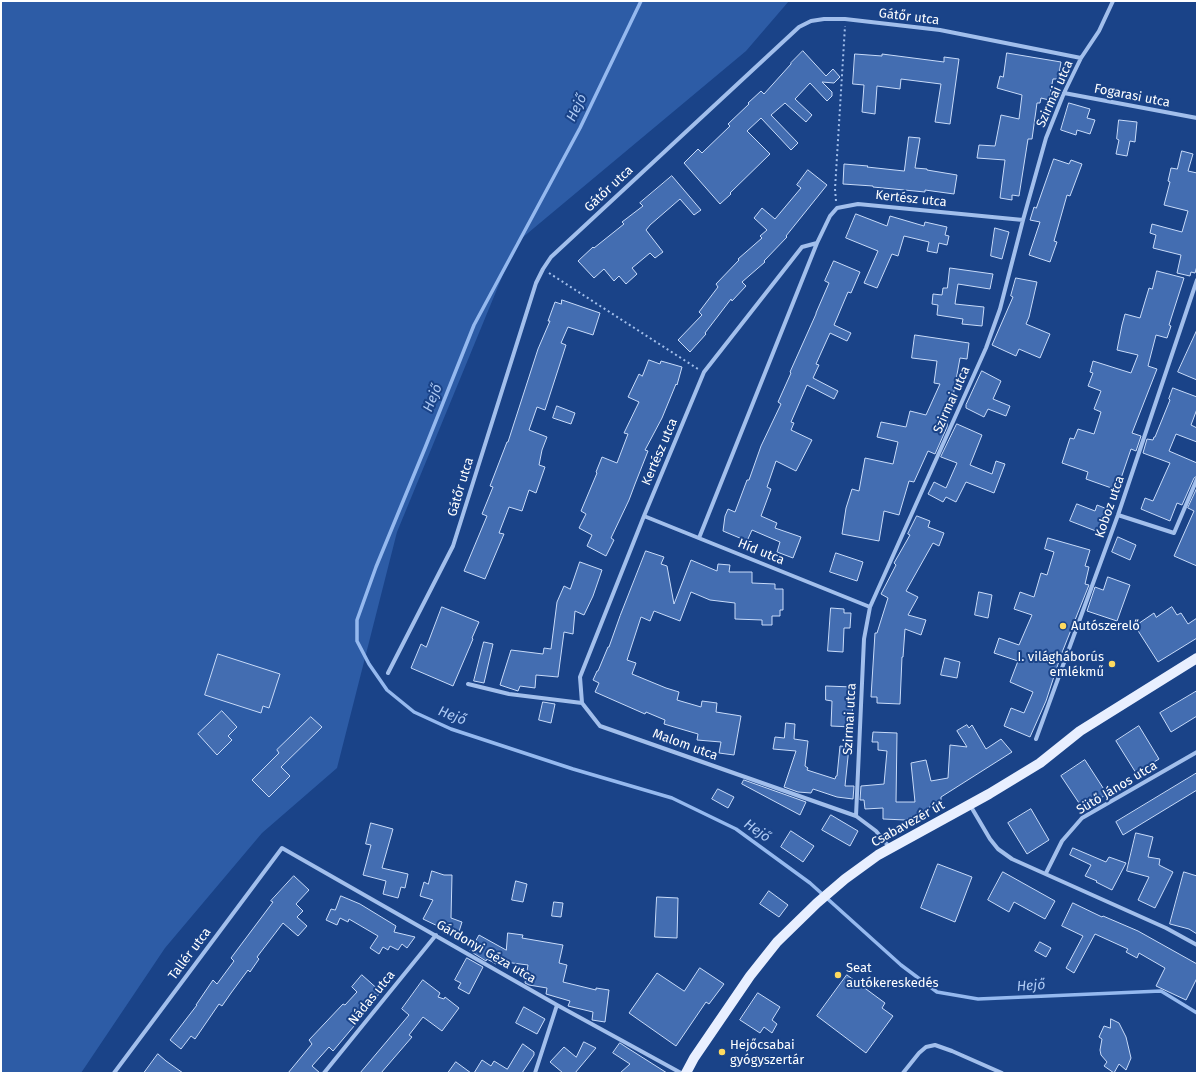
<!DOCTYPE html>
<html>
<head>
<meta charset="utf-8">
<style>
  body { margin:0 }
  #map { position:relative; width:1198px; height:1074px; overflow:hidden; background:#1a4388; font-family:"Fira Sans",sans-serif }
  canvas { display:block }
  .frame { position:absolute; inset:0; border:2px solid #fff; pointer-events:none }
</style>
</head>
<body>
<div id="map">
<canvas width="1198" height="1074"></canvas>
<div class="frame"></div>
</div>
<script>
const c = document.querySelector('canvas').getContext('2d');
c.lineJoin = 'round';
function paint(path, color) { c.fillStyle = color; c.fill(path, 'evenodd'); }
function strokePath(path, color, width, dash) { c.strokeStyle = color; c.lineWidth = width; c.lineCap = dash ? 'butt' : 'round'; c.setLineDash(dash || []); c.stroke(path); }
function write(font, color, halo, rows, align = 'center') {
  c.font = font + ' "Fira Sans",sans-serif'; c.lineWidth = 4; c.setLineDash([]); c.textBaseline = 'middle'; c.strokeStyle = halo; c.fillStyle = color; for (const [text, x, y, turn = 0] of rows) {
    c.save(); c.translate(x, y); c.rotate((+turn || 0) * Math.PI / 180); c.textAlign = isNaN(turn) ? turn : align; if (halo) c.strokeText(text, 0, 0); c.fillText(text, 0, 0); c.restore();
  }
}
paint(new Path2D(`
  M1 1H789L746 51 516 243 397 532 337 768 262 833 165 948 81 1073H1Z`), '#2d5ca6');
strokePath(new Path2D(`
  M641 1 580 128 474 325 425 448 376 567 357 620V641L369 664 387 690 414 712 451 729 573 769 672 798 736 829 810 883 901 965 937 992 978 999 1161 991 1197 1013`), '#95b9ef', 3.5);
const building = new Path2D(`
  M803 51 826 76 833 69 840 77 834 83 822 82 832 92V96L827 101 810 83 795 99 812 115 806 122 785 103 771 115 798 143 791 150 761 118 747 131 770 154 730 193 731 194 720 204 684 163 698 149 702 153 730 126 728 124 749 104 748 103 761 91 764 94 791 64V63Z
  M1007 53 1061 62 1058 79H1053L1049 100 1041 98 1040 103H1037L1032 139H1028L1019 196 1012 195V200L1000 198 1005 160 977 158 979 145 995 146 1001 115 1019 119 1022 95 997 88 1000 76 1003 77Z
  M855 54 882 56V54L944 62V57L959 59 950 124 935 122 941 84 901 79 900 89 877 86 875 114 862 112 864 85 853 84Z
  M1069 103 1090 109 1087 118 1095 120 1090 134 1077 130 1076 135 1061 130Z
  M1119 120 1137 122 1135 142 1130 141 1127 156 1116 154 1119 140 1117 139Z
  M909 137 920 138 915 168 927 169V170L957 175 954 194 925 190V192L873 187V186L843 184 844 164 868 166 867 167 904 171Z
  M1182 151 1193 154 1188 171 1197 173V266L1195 273 1191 272 1190 276 1177 273 1181 255 1153 248 1156 235 1150 233 1152 224 1182 232 1188 211 1164 205 1170 182 1168 181 1171 168 1177 169Z
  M1054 159 1069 164 1071 160 1082 164 1070 196 1067 195 1054 241 1057 242 1050 262 1029 255 1040 222 1030 220 1034 207 1036 208Z
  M808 170 827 185 786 236 787 237 764 261 765 262 742 282 746 286 732 301 731 299 705 333 706 334 690 352 678 340 702 315 699 312 718 287 716 284 739 260 738 259 762 238 760 236 767 230 754 218 762 208 775 219 801 188 797 185Z
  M672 176 701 210 694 215 680 199 650 225 646 230 663 252 655 258 650 253 632 268 637 274 626 284 619 276 614 281 604 269 594 278 578 261 593 247 594 248 624 224 622 222 643 206 640 203Z
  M856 214 887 226 890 216 924 226 925 222 947 227 945 235 949 236 947 245 939 243 937 253 927 251 929 242 904 236 898 256 892 254 877 288 864 283 878 251 846 238Z
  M995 228 1009 232 1002 259 991 256Z
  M834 261 860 272 851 293 848 292 834 325 851 333 847 341 830 333 816 364 819 365 813 378 838 391 834 399 807 385 791 422 794 423 791 430 812 440 796 471 776 461 767 487 771 489 761 516 777 523 775 528 801 537 793 558 777 552 780 542 752 530 747 541 723 531 725 516 728 509 735 512 747 480H749L761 446 781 404 778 402 791 373 790 372 816 314V313L829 283 825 281Z
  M950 268 993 274 990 289 958 284 955 304 984 307 982 326 962 324 963 319 937 315 938 305 932 304 933 294 942 295 943 288H947Z
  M1157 271 1184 278 1169 325 1171 326 1167 338 1156 335 1148 366 1157 369 1132 433 1141 436 1136 451 1131 449 1117 490 1086 479 1088 472 1062 463 1070 438 1074 439 1078 429 1094 434 1101 412 1094 409 1101 391 1088 386 1093 373 1090 372 1093 361 1131 373 1138 355 1117 350 1122 325 1125 314 1140 318 1149 288 1152 289Z
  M1016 278 1037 282 1029 317 1026 324 1050 334 1040 358 1019 349 1016 356 992 345 1013 297 1011 296Z
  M562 300 600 313 593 335 568 327 561 343 566 345 545 410 537 407 529 430 547 437 542 450 539 465 545 467 536 493 529 490 522 511 509 507 499 533 504 534 485 579 464 571 487 516 482 514 493 487 490 486 507 442H508L538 349 550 321H548L555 302 561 304Z
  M1197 330V380L1178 372Z
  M915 335 969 343 967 359 960 358 952 402 950 401 943 418 948 420 947 427 935 454 928 451 914 482 909 481 899 515 884 511 879 541 842 534 846 508 852 489 859 491 865 458 893 464 898 442 877 437 881 422 906 427 910 411 926 415 940 384 934 383 937 361 912 358Z
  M649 360 660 364 661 361 682 367 677 385 676 384 662 418 645 450 648 451 635 484 629 500 611 538 614 540 606 556 587 546 592 535 579 528 586 514 581 511 597 473 596 472 602 457 617 463 628 434 624 433 639 402 628 397 639 374 642 376Z
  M982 371 1001 381 993 399 1010 406 1006 416 988 409 984 417 966 408V405Z
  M1173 388 1197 397V409L1191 425 1197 428V442L1176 434 1169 451 1197 463V476L1194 478 1182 505 1177 503 1170 521 1141 509 1145 498 1153 501 1170 463 1143 453 1147 439 1153 440 1154 437H1155L1170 400 1169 399Z
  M557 406 575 413 571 424 553 418Z
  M957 424 982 435 970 465 992 474 996 461 1005 464 994 493 966 482 956 502 946 497 943 502 928 494 934 482 946 488 957 463 941 457Z
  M1197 488V566L1174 556 1194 511 1188 508Z
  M1077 504 1095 511 1097 505 1110 510 1101 533 1070 521Z
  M917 516 930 521 928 527 944 533 939 546 933 543 906 591 918 597 908 615 926 620 921 635 905 629 903 657H902L900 704 877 703V697H871L875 633H877L888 598 881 594 896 565 894 563 910 535 908 534Z
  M1118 537 1136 545 1130 560 1112 552Z
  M1048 538 1090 550 1085 566 1089 567 1085 584 1089 585 1061 655 1046 701 1030 737 1004 726 1011 708 1024 713 1033 692 1010 682 1018 661 994 653 999 638 1019 645 1032 615 1014 609 1020 592 1034 597 1041 573 1047 575 1054 552 1045 549Z
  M646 551 664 557 661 564 667 566 674 604 691 560 717 571 718 564 730 565 729 572H752V583L775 584V589H783V610H780V616H772V625H762V620L735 619V603L710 600 691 592 680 621 654 611 650 621 641 617 627 660 636 663 632 674 666 688 679 692 677 700 701 707 702 701 717 703 716 712 741 716 734 755 719 753 721 742 697 740 698 734 664 724 665 720 646 712 645 714 595 692 599 683 593 680 597 671H598L608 647H609L620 616Z
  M836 553 863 562 857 581 830 572Z
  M580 562 602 570 593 596 584 615 575 611 573 634 564 632 558 677 536 675 535 688 520 686 518 691 500 685 511 650 543 654 544 648 551 649 557 602 564 586 570 589Z
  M1108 577 1130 585 1117 621 1087 611 1095 587 1103 590Z
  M979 592 992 595 988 618 975 615Z
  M442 607 479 622 472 638 473 639 453 686 411 668 421 644 426 647Z
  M1172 607 1177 615 1181 613 1188 624 1197 618V638L1158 662 1135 626 1154 613 1156 617Z
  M831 608 844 609V613H851L850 628H844L843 652 828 651Z
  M484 642 493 644 484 683 474 681Z
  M218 654 280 674 269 708 263 706 261 713 205 695Z
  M945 658 960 662 957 678 941 675Z
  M826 686 853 687 852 727 831 726 832 701 826 700Z
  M1197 691V716L1171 732 1160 713Z
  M543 702 555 704 551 723 539 720Z
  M222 711 237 727 228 736 232 740 217 755 198 734Z
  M311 717 322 727 281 767 290 776 269 797 252 780 279 753 277 750Z
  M786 723 795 724 794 739 808 741 805 766 808 768 807 770 835 779 836 776H837L840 746 849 747 845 786H854L853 799 837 797 813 789 811 793 798 792 784 787 796 751 773 749 775 737 784 738Z
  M967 725 969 728 972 725 986 749 1001 739 1012 752 941 797V801L906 820 883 819V808L865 809 864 800H860L861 786 884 784 887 751 878 750V742H872L873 732 897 733 896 802H915L911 763 926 760 931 781 948 778 950 745 967 747 957 731Z
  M1139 726 1159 759 1136 773 1116 741Z
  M1085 760 1107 794 1083 809 1061 776Z
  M1197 773V790L1123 835 1116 822Z
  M744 780 806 802 800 815 742 784Z
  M718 789 734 797 728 808 712 799Z
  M1031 809 1049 840 1027 854 1008 823Z
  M831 815 858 831 850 846 822 830Z
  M371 823 393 829 382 868 408 874 405 888 401 887 398 898 383 894 386 881 363 875 371 845 366 844Z
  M791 831 814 846 803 862 781 847Z
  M1136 833 1153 837 1148 857 1160 859 1159 865 1173 872 1155 908 1138 900 1149 877 1127 871Z
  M1073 848 1106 862 1109 857 1126 863 1112 890 1096 882 1097 881 1085 876 1091 865 1070 855Z
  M938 864 972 877 955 922 921 908Z
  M432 871 444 875H452L451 918 462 922 457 938 443 933 444 929 423 919 433 900 420 896 424 882 428 884Z
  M1003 872 1055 901 1045 919 1014 902 1009 912 988 900Z
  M1184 872 1197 876V934L1189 929 1170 924Z
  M294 876 309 890 296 904 303 911 297 917 307 926 298 936 283 923 257 957 259 959 250 972 248 970 231 993 222 1006 219 1004 195 1039 191 1036 181 1049 170 1040 197 1005H196L213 980 217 984 234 961 231 958 273 902 271 901Z
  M516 881 527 884 523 902 512 900Z
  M769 891 788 905 779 917 760 904Z
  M341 896 360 904 396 926 394 932 415 937 407 948 402 944 398 950 390 946 388 950 383 947 379 954 370 948 378 936 349 919 348 922 340 918 337 925 326 920 331 909 335 910Z
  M657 897 678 898 677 938 655 937Z
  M554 902 563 903 561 917 552 916Z
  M1073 903 1102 917 1103 916 1138 931 1197 964V978L1186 1000 1156 986 1165 968 1139 953 1137 958 1126 952 1128 949 1095 934 1074 973 1066 968 1083 936 1062 926Z
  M508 933 523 935 522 938 563 945 559 963 567 965 563 982 596 990V988L609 990 605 1022 592 1020 593 1012 568 1006 570 1001 546 994 547 988 529 985 525 983 528 965 497 961 496 964 487 959 486 961 470 951 479 935 506 950Z
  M1040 942 1051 948 1046 957 1035 951Z
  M467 958 483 967 469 994 458 988 461 983 455 980Z
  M700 968 724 984 709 1004 706 1002 676 1046 629 1013 657 973 684 991Z
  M362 975 381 992 358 1017 360 1019 333 1051 329 1047 312 1066 320 1073H288L312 1044 309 1040 343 1004 345 1005 357 992 352 987Z
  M847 975 885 1003 882 1008 893 1016 866 1053 817 1016Z
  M423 980 440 993 438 997 444 999 445 997 459 1008 442 1031 423 1017 409 1035 412 1037 381 1073H360L409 1015 402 1009Z
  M758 993 780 1007 772 1020 777 1024 772 1033 764 1027 760 1033 740 1020Z
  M524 1007 545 1019 537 1034 516 1023Z
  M1111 1019 1119 1023 1126 1037 1131 1058 1126 1070 1119 1064 1114 1073 1104 1066 1107 1062 1101 1055 1100 1050 1102 1039 1099 1037 1104 1026 1110 1028Z
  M584 1042 596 1048 575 1073H563L550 1062 564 1047 576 1057Z
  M620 1043 626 1047 667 1073H620L630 1064 613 1053Z
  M523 1044 534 1052V1055L522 1073H474L482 1060 491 1066 494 1061 507 1069Z
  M158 1054 166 1061 183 1073H144Z
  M456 1062 471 1073H448Z`);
paint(building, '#436db1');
strokePath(building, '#c8dbf9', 1);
strokePath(new Path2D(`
  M836 201 835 189 845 26
  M549 273 698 369`), '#a2bfec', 2, [2, 3]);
strokePath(new Path2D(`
  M1064 93 1197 118
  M1118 515 1174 533 1197 479
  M644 516 870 607
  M699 538 817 243 830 216 837 208 858 204 1023 220
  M388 673 453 546 536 283 543 269 551 257 799 27 811 21 824 19H845L940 30 1081 58
  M468 684 509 694 582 703 600 726 856 816 876 831 890 848
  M582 703 580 677 644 516 704 372 802 247 817 243
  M1036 739 1118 515 1197 280
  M970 805 990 839 998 849 1012 859 1166 928 1197 945
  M856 816 864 639 870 607 986 348 1000 309 1023 220 1046 138 1064 93 1081 58 1099 31 1113 1
  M1046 873 1062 841 1082 818 1197 752
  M114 1073 282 848 557 1005 681 1073
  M324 1073 436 935
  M535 1073 557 1005
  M903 1073 919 1053 926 1047 935 1045 952 1051 1002 1073`), '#a2bfec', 4);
strokePath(new Path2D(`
  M686 1073 694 1058 750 976 777 942 817 903 845 879 878 855 989 794 1040 763 1080 731 1197 658`), '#e8efff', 10);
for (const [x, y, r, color] of [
  [1063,626,4,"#feda5f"],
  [1112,664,4,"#feda5f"],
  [838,975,4,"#feda5f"],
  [722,1052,4,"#feda5f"]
]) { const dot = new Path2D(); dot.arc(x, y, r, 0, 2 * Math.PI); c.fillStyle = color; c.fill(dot); strokePath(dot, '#1a4388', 1.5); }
write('13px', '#fff', '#1a4388', [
  ["Gátőr utca",909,17,7],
  ["Szirmai utca",1055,94,-66],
  ["Fogarasi utca",1132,96,11],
  ["Gátőr utca",609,189,-43],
  ["Kertész utca",911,199,6],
  ["Szirmai utca",952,400,-66],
  ["Kertész utca",660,452,-67],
  ["Gátőr utca",461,487,-73],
  ["Koboz utca",1110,507,-71],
  ["Híd utca",761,552,22],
  ["Szirmai utca",850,719,-87],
  ["Malom utca",685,745,20],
  ["Sütő János utca",1117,788,-31],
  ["Csabavezér út",908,824,-29],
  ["Gárdonyi Géza utca",486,952,30],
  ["Tallér utca",190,954,-53],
  ["Nádas utca",372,998,-51]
]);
write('13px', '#fff', '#1a4388', [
  ["Autószerelő",1071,626],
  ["I. világháborús",1104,657,"right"],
  ["emlékmű",1104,672,"right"],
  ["Seat",846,968],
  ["autókereskedés",846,983],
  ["Hejőcsabai",730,1045],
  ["gyógyszertár",730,1060]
], 'left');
write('italic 14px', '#aecaf4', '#1a4388', [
  ["Hejő",577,108,-64],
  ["Hejő",433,398,-68],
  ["Hejő",452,716,21],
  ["Hejő",757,831,35],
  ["Hejő",1031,986,-3]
]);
</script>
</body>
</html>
